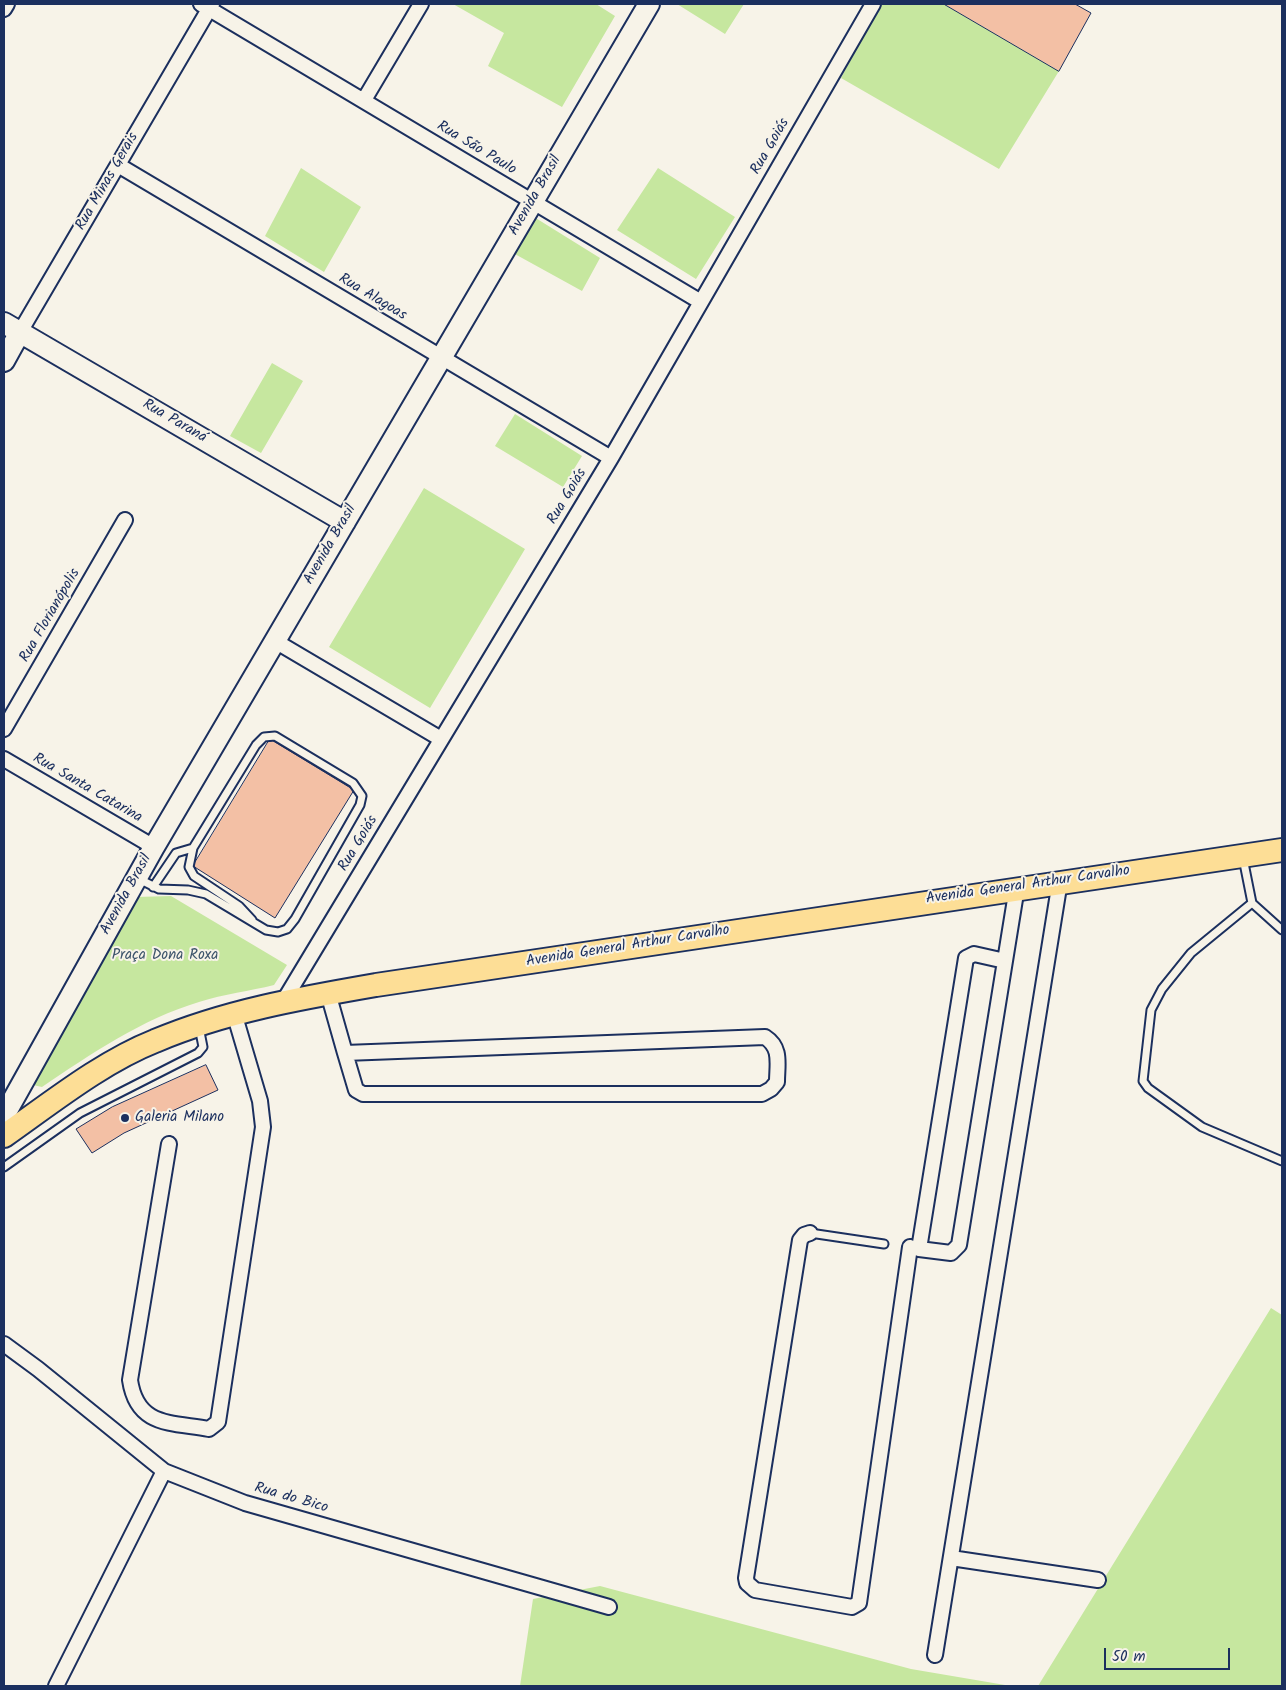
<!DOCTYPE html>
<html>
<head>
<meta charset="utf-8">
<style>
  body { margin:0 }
  #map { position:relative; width:1286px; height:1690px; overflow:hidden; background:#f7f3e8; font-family:Kalam,sans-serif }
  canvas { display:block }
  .frame { position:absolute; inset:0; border:5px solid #1b2f5e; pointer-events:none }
  .scale { position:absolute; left:1104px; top:1648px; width:126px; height:22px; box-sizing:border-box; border:2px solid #1b2f5e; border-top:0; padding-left:6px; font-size:15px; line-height:18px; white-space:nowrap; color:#1b2f5e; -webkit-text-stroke:4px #f7f3e8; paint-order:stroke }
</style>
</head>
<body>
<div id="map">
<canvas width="1286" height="1690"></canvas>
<div class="frame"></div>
<div class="scale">50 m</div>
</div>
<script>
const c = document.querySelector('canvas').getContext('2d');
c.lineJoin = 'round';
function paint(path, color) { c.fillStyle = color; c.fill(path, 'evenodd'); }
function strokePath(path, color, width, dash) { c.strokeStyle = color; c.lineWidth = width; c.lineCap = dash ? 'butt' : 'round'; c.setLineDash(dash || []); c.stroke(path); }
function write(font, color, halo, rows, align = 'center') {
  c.font = font + ' Kalam,sans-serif'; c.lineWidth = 4; c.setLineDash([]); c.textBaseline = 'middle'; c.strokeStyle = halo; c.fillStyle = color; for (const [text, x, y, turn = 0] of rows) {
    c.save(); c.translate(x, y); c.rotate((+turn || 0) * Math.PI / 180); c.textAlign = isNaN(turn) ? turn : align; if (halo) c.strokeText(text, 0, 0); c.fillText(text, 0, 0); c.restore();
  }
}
paint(new Path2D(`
  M453 4H596L615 16 562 107 488 66 504 33Z
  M677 4H744L725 34Z
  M880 4H944L1059 71 999 169 841 78Z
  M301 168 361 207 324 272 265 236Z
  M658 168 735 217 696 279 617 230Z
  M534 217 600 258 582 291 513 253Z
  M272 363 303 381 261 453 230 436Z
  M515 414 582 456 563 487 495 446Z
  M424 488 525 549 430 708 329 647Z
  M171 896 287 965 274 985C250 991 224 994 199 1002 142 1019 91 1054 42 1087L33 1085 136 897Z
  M1271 1308 1282 1315V1686H1038Z
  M600 1586 911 1669 1011 1686H520L533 1599Z`), '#c6e79f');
const building = new Path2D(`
  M944 4H1075L1091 13 1059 71Z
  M270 739 354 790 275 918 193 866Z
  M206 1065 218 1090 124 1133 92 1153 76 1129 112 1107Z`);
paint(building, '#f3c0a5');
strokePath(building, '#1b2f5e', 1);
const lane = new Path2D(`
  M1243 858 1252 903 1282 930
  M139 879 159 889 188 890 206 894 266 930 278 932 287 929 295 919 360 805 362 796 353 783 275 736 264 737 256 745 193 848 189 867 194 876 239 906 252 920
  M153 887 176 853 193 848
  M1252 903 1191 953 1162 989 1151 1010 1143 1081 1148 1088 1202 1127 1282 1161
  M4 1167 80 1113 198 1053 203 1047 199 1027
  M810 1233 884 1244`);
const street = new Path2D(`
  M201 4 701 302
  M4 9 7 4
  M364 100 421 4
  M118 165 611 458
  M20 332 212 4
  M275 641 441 739
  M4 729 125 520
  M4 759 154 847
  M1005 961 974 954 966 958 919 1249 951 1253 959 1245 1005 961 1017 887
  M328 993 345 1053
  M283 1002 611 458 873 4
  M765 1037C782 1048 777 1064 777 1082L771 1089 762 1094H363L356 1090 345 1053Z
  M169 1144 130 1380C137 1427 171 1422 209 1429L218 1422 263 1127 260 1101 234 1013
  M810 1233 804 1235 800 1240 746 1578 747 1583 755 1590 852 1607 859 1603 910 1247
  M4 1344 38 1369 164 1471 245 1503 609 1607
  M951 1558 1098 1580
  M935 1655 1060 881
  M56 1686 164 1471`);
const secondary = new Path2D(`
  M4 323 345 522
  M4 361 20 332
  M4 1116 154 847 649 4`);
const primary = new Path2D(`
  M4 1136C51 1103 102 1062 155 1041 226 1011 301 998 376 985L1282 850`);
strokePath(lane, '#1b2f5e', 11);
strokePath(street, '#1b2f5e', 18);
strokePath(secondary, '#1b2f5e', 24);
strokePath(primary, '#1b2f5e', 26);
strokePath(lane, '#f7f3e8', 7);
strokePath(street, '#f7f3e8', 14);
strokePath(secondary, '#f7f3e8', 20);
strokePath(primary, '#fdde96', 22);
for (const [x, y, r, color] of [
  [125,1118,5,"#1b2f5e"]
]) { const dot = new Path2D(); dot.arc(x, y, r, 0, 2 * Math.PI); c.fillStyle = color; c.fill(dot); strokePath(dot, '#f7f3e8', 2); }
write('15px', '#1b2f5e', '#f7f3e8', [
  ["Rua Goiás",771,147,-60],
  ["Rua São Paulo",476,149,31],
  ["Rua Minas Gerais",108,182,-60],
  ["Avenida Brasil",536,196,-60],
  ["Rua Alagoas",372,298,31],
  ["Rua Paraná",174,422,30],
  ["Rua Goiás",568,497,-59],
  ["Avenida Brasil",331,545,-60],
  ["Rua Florianópolis",51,616,-60],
  ["Rua Santa Catarina",87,789,30],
  ["Rua Goiás",359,844,-59],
  ["Avenida General Arthur Carvalho",1028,886,-8],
  ["Avenida Brasil",127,895,-61],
  ["Avenida General Arthur Carvalho",628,947,-9],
  ["Rua do Bico",291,1499,16]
]);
write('15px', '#3d546b', '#f7f3e8', [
  ["Praça Dona Roxa",165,956]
]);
write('15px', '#1b2f5e', '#f7f3e8', [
  ["Galeria Milano",135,1118]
], 'left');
</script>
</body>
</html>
